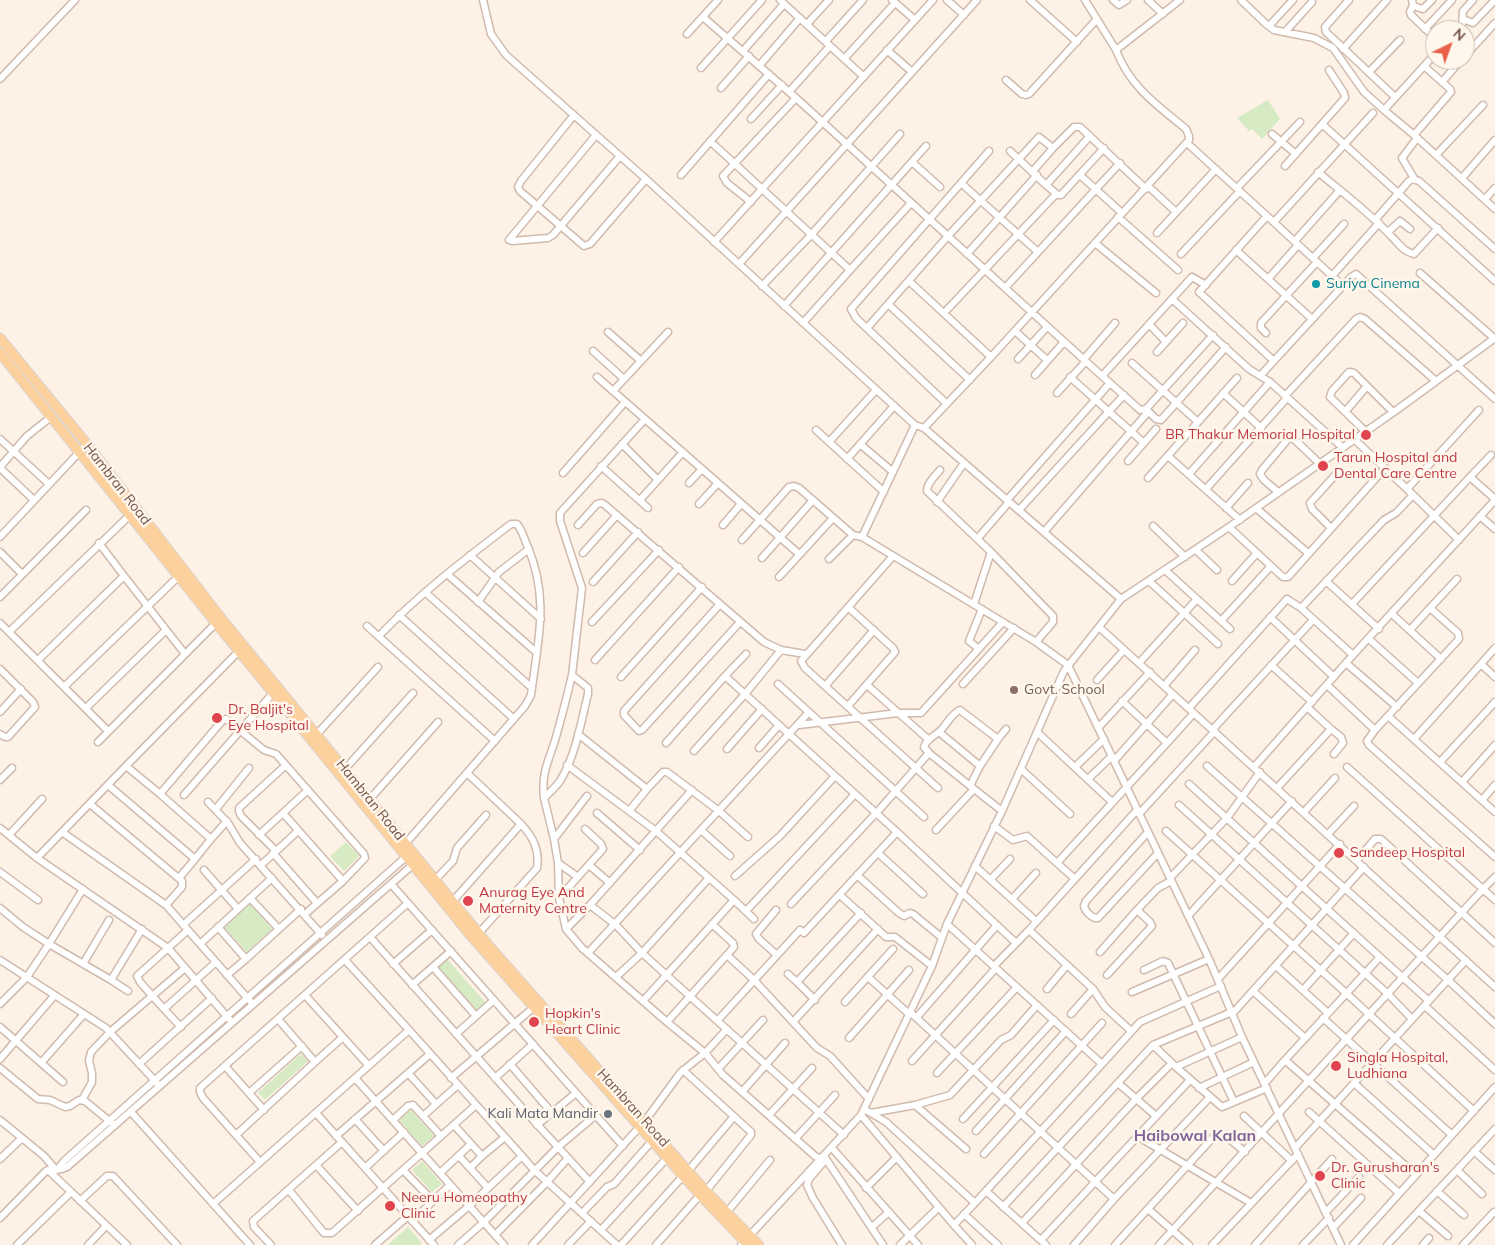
<!DOCTYPE html>
<html>
<head>
<meta charset="utf-8">
<style>
  body { margin:0 }
  #map { position:relative; width:1495px; height:1245px; overflow:hidden; background:#fdf2e5; font-family:Mulish,sans-serif }
  canvas { display:block }
  .north { position:absolute; left:1425px; top:20px; width:50px; height:50px; box-sizing:border-box; background:#fff6ec; border:1px solid #c8b6ab; border-radius:50%; rotate:42deg; font-size:14px; font-weight:700; line-height:20px; text-align:center; color:#76564a }
  .north::after { content:''; display:block; margin:auto; width:18px; height:22px; background:#e86049; clip-path:polygon(50% 0,100% 100%,50% 72%,0 100%) }
</style>
</head>
<body>
<div id="map">
<canvas width="1495" height="1245"></canvas>
<div class="north">N</div>
</div>
<script>
const c = document.querySelector('canvas').getContext('2d');
c.lineJoin = 'round';
function paint(path, color) { c.fillStyle = color; c.fill(path, 'evenodd'); }
function strokePath(path, color, width, dash) { c.strokeStyle = color; c.lineWidth = width; c.lineCap = dash ? 'butt' : 'round'; c.setLineDash(dash || []); c.stroke(path); }
function write(font, color, halo, rows, align = 'center') {
  c.font = font + ' Mulish,sans-serif'; c.lineWidth = 5; c.setLineDash([]); c.textBaseline = 'middle'; c.strokeStyle = halo; c.fillStyle = color; for (const [text, x, y, turn = 0] of rows) {
    c.save(); c.translate(x, y); c.rotate((+turn || 0) * Math.PI / 180); c.textAlign = isNaN(turn) ? turn : align; if (halo) c.strokeText(text, 0, 0); c.fillText(text, 0, 0); c.restore();
  }
}
paint(new Path2D(`
  M1268 100 1280 119 1262 139 1252 129 1249 131 1237 118Z
  M346 842 359 856 344 871 330 856Z
  M250 904 272 929 247 952 224 927Z
  M447 959 486 1003 477 1011 438 967Z
  M301 1054 308 1061 265 1100 258 1093Z
  M411 1110 434 1136 422 1146 399 1120Z
  M422 1161 442 1184 432 1192 412 1170Z
  M408 1227 422 1243 420 1245H388Z`), '#d6eac3');
const minor = new Path2D(`
  M483 0 491 34 506 55 646 179 915 425 924 428 1121 599
  M780 0 864 77
  M947 0 964 15
  M1030 0 1077 42
  M1085 0 1116 50 1180 0
  M1113 0 1119 5 1127 0
  M1148 0 1163 14
  M1241 0 1266 24 1274 30 1314 38 1333 48 1364 92 1384 110
  M1349 0 1325 27 1326 32 1395 97
  M1412 0 1413 5 1410 12 1411 15 1435 38
  M1413 6 1423 9 1432 0
  M703 17 796 98 1102 376
  M1463 19 1473 23 1495 0
  M915 20 933 0
  M807 24 829 0
  M1269 26 1293 0
  M1425 29 1452 0
  M1457 30 1462 24 1463 11 1473 0
  M1285 32 1312 2
  M687 34 718 0
  M826 41 863 0
  M1343 49 1387 0
  M887 50 912 72
  M743 51 784 4
  M1435 54 1384 110 1414 135 1495 209
  M1465 56 1495 23
  M844 59 895 3
  M759 66 800 18
  M701 68 762 0
  M1369 72 1400 40
  M0 79 75 0
  M1006 80 1022 94 1026 95 1029 94 1097 19
  M1442 82 1461 60
  M721 88 749 56
  M789 92 830 46
  M574 115 521 181 518 187 520 191 584 246 590 244 646 179
  M751 119 782 85
  M1322 124 1495 281
  M1272 134 1296 154
  M596 135 509 240 512 241 548 238 553 235 620 156
  M1414 135 1451 92 1450 89 1424 66
  M710 141 850 270 803 323
  M1187 143 1267 216
  M1010 151 1046 185 1090 136
  M1436 155 1483 105
  M912 162 940 187
  M1285 166 1345 98 1344 93 1329 70
  M1033 171 1053 148
  M1318 172C1343 193 1370 213 1392 237 1399 244 1404 252 1414 254L1438 228
  M681 175 769 74
  M1080 175 1122 213
  M1462 178 1495 140
  M1415 180 1402 158 1417 138
  M961 183 1038 252 1005 288
  M1046 185 1058 195H1061L1104 148
  M1148 186 1176 212
  M1237 188 1300 122
  M1485 199 1495 188
  M751 202 727 183 723 176 796 98
  M1118 217 1178 270
  M1375 220 1409 181 1413 179 1419 181 1495 249
  M1274 222 1373 113
  M1388 232 1400 221 1410 229
  M1157 233 1216 169
  M1295 241 1340 190
  M714 242 915 20 892 0
  M1095 243 1156 293
  M1236 250 1312 319
  M1038 252 1120 163
  M967 254 1037 175
  M1181 254 1240 191
  M1313 258 1344 224
  M739 264 977 0
  M850 270 911 203
  M1420 273 1495 339
  M1332 276 1379 223
  M1268 279 1298 245
  M909 281 991 357
  M762 286 811 235 900 134
  M1172 299 1192 277 1206 285
  M888 304 970 380
  M784 306 926 146
  M944 313 1056 194
  M1149 324 1166 342
  M867 328 948 236 1039 137 1053 148 1074 127H1080L1146 189
  M1015 331 1047 360
  M608 332 641 361
  M1266 333 1261 328V323L1317 262
  M1213 335 1146 409 1140 410 1138 408 1102 376 1172 299 1249 369 1270 382 1342 447
  M593 351 624 379
  M1157 352 1183 323
  M1018 359 1047 327
  M1084 359 1115 323
  M1274 361 1199 292 1267 216 1343 286
  M1132 363 1198 422 1237 378
  M1035 375 1064 342
  M1260 376 1351 277 1356 274 1495 399
  M597 377 799 554
  M1070 377 1144 443
  M613 391 668 332
  M1057 393 1086 361
  M1223 393 1261 428
  M1285 396 1356 319 1360 317 1365 319 1436 381
  M947 404 856 318 851 309 989 151
  M1147 410 1156 419 1161 420 1226 347
  M1345 412 1367 386
  M924 428 991 357 1189 140V136L1186 129C1157 105 1130 87 1116 50
  M816 430 884 492
  M1365 431 1330 397 1332 391 1349 372 1354 373 1393 412
  M0 439 49 484
  M1354 439 1407 489
  M829 442 876 390
  M622 444 658 480
  M860 444 893 472
  M1168 456 1240 520
  M847 459 894 406
  M1128 461 1156 429
  M601 466 648 508
  M0 467 27 436 51 417
  M0 468 34 500
  M940 470C935 476 927 483 927 491L991 552 974 604
  M563 473 625 402
  M1189 474 1270 382
  M1470 477 1491 455
  M1148 478 1198 422
  M689 483 702 469
  M1206 489 1287 398
  M1278 492 1264 480 1260 474 1262 470 1288 439 1293 438 1319 463
  M640 500 683 452
  M1007 500 1110 383
  M937 502 964 463
  M699 504 718 483
  M1226 508 1248 483
  M1256 508 1308 553
  M1019 510 1124 395
  M1480 516 1495 529
  M578 525 597 504 602 503 605 505 764 642 781 650 805 654
  M723 525 741 504
  M1153 526 1185 557
  M1331 528 1312 509 1310 503 1337 473
  M1044 532 1148 412
  M0 537 87 444
  M862 537 915 425
  M978 538 1009 502
  M742 540 789 487 794 486 799 488 853 535 862 537 1036 642 1068 665 1209 959 1242 1037 1341 1245
  M1459 540 1407 489 1479 410
  M1196 550 1217 570
  M0 552 22 574
  M991 552 1053 616V622L1036 642
  M583 553 617 515
  M470 555 541 619
  M893 556 801 661 805 668 938 788
  M762 558 813 500
  M829 559 853 535
  M1271 566 1283 577H1288L1385 468
  M447 574 536 652
  M124 576 185 654
  M779 577 833 518
  M1457 579 1430 608 1458 633 1459 639 1375 730 1367 741 1369 745 1495 857
  M1149 581 1218 644
  M1232 581 1257 553
  M1326 581 1379 629
  M593 582 638 532
  M425 592 532 688
  M0 597 86 510
  M1197 599 1230 629
  M478 602 499 572 529 549
  M720 604 624 711V715L639 731 642 730 740 622
  M1352 604 1470 477 1495 499
  M1301 608 1384 520 1396 513 1413 495
  M1392 614 1441 659
  M399 615 514 719
  M1270 617 1334 677
  M1221 621 1271 566 1229 527
  M592 622 659 550
  M0 623 108 731
  M367 626 495 741
  M1099 627 1495 987
  M1410 630 1430 608
  M9 632 130 515
  M379 636C419 594 465 559 511 524H517C522 530 524 538 527 545 550 598 538 640 531 695L525 706 406 843
  M1369 639 1418 683
  M979 649 969 641 982 609
  M239 651 126 766 160 794 222 721 226 719 264 750 276 754 364 854 365 858 343 881 305 914
  M1353 655 1495 500
  M38 660 124 576 99 543
  M595 660 679 567
  M1139 663 1197 599 1165 570
  M1346 663 1397 707
  M1481 664 1495 648
  M1271 665 1312 702
  M0 669 33 702 35 707 8 737H5L0 734
  M572 675 582 588 560 521V513L645 419
  M621 677 702 587
  M1097 680 1124 650
  M778 684 924 817
  M963 684 1014 628
  M826 685 874 630
  M867 685 929 740
  M1327 685 1375 730
  M1164 686 1195 650
  M64 687 179 576
  M848 706 895 652 893 648 848 607
  M86 708 166 630
  M1189 708 1287 599 1301 608 1353 655 1254 767
  M0 712 21 689
  M1388 716 1495 812
  M799 725 898 713H921L1003 622
  M1098 728 1150 672
  M1213 729 1313 620
  M1331 729 1341 737 1343 743 1334 754
  M939 732 980 766
  M1037 732 1112 802
  M317 734 378 667
  M578 734 647 789 629 811
  M1414 739 1481 664 1495 677
  M98 742 219 620
  M666 743 725 676
  M1167 743 1194 713
  M759 748 779 725
  M727 749 762 709
  M694 751 745 694 781 650
  M1114 761 1173 694
  M1440 762 1495 702
  M567 765 656 831 734 900 643 1001
  M126 766 37 858 168 948 229 1019
  M1207 766 1448 980 1495 1024
  M1075 767 1104 739
  M345 769 413 693
  M1021 769 1070 814
  M1088 779 1112 756
  M0 780 12 768
  M1462 782 1495 745
  M1189 784 1380 957
  M108 785 195 859 211 839
  M970 786 980 766 998 739
  M1277 788 1331 729 1307 707
  M647 789 663 772H667L719 811 748 837
  M974 789 929 753 924 747C926 739 935 736 941 730 947 724 951 714 960 710L998 739 1006 729
  M692 790 590 905 616 925 642 953 844 1135
  M160 794 211 839 227 821
  M184 795 273 693
  M544 798C541 772 549 761 556 737 562 716 567 696 572 675L588 688V694C581 722 576 755 560 781 556 787 549 793 544 798L554 839 558 863 578 877
  M370 799 438 722
  M1482 800 1495 785
  M208 802 228 823 240 843 322 935
  M90 804 182 881V887L166 905
  M1179 805 1388 994 1412 1019
  M216 809 249 768
  M1304 812 1335 778
  M283 813 343 881
  M597 813 640 850
  M1139 814 1215 731
  M994 826 1013 840 1027 836 1057 863
  M0 828 37 858
  M585 829 601 844 603 849 559 898 566 929 590 905
  M701 830 730 856
  M936 830 974 789 1002 811
  M1166 831 1346 993 1474 1111
  M62 832 166 905 250 1001
  M897 832 1016 943
  M1148 832 1086 901 1084 906C1085 911 1092 919 1098 918L1158 853
  M1328 834 1354 806
  M9 835 42 799
  M259 835 308 790
  M554 839 587 796
  M276 851 241 816 239 811V808L286 765
  M273 853 317 903
  M878 853 923 894
  M1357 860 1375 839H1381L1495 943
  M558 863 559 898
  M261 865 298 831
  M589 865 610 883
  M975 866 1036 921
  M204 870 238 909
  M0 872 38 900
  M857 875 899 913 904 916 910 913 913 914 941 937
  M735 876 780 836 835 776
  M1495 877 1483 889 1495 900
  M179 878 195 859
  M1170 878 1227 818 1260 772
  M991 879 1010 859
  M1075 879 1057 863 1167 743 1122 701
  M435 880 453 861 457 848 486 815
  M391 884 623 1146
  M83 889 49 944 111 980
  M840 895 886 937H895L932 966
  M250 898 279 929
  M1012 899 1036 873
  M734 900 754 919
  M453 901 521 824 467 773
  M791 904 879 810 929 753
  M0 908 23 927 49 944 27 977 0 1004
  M776 910 756 934 759 939 777 955
  M746 911 855 794
  M1188 916 1292 801
  M712 924 733 943 734 947 667 1022 705 1053 723 1075 815 1156 821 1159
  M947 924 1102 1064 975 1203
  M183 925 256 859
  M218 927 246 959 301 909
  M566 929 582 948 667 1022
  M1029 930 1137 810
  M479 933 537 868C540 850 533 837 521 824
  M370 937 524 1110 590 1182
  M200 944 272 878
  M1100 952 1137 910
  M588 953 809 712
  M727 955 754 980 817 1048 830 1056 869 1099
  M0 960 106 1028 157 1083
  M83 964 109 920
  M393 964 432 930
  M994 966 1029 930 1067 965
  M1276 966 1328 1013
  M433 967 476 1016
  M1144 970 1163 961 1168 963 1234 1102
  M788 974 797 982 861 913
  M227 975 246 959
  M1107 975 1152 926 1150 922 1137 910 1158 888 1171 881
  M616 977 642 953 709 878
  M868 977 909 1014
  M1218 979 1340 844
  M797 982 815 1000
  M412 985 451 951
  M1047 989 1067 965 1093 989
  M1303 990 1354 933
  M128 991 111 980 142 929
  M1253 991 1305 1038
  M1132 992 1209 959
  M305 995 369 1066
  M845 1002 893 949
  M1425 1006 1495 1070
  M164 1009 140 982 137 976 188 930
  M910 1012 1114 1199
  M1232 1012 1153 1045 1176 1067 1242 1037
  M1233 1013 1364 867
  M1071 1014 1093 989 1105 1007 1131 1031
  M917 1017 997 925
  M1323 1018 1452 1135
  M278 1019 315 1062 343 1037
  M718 1020 800 930 804 933 897 832 725 676 746 654
  M793 1022 878 929
  M0 1027 63 1082
  M181 1027 164 1009 216 962
  M409 1030 522 1156 469 1206 429 1240
  M456 1034 494 1000
  M849 1038 909 970
  M0 1059 54 996
  M1285 1060 1380 957 1429 1001
  M912 1061 996 968
  M41 1063 84 1014
  M139 1064 212 998
  M510 1064 552 1113
  M1102 1064 1140 1022 1221 986
  M225 1066 264 1110
  M1176 1067 1222 1107 1267 1088
  M0 1068 38 1099 50 1100 65 1107 70 1106 79 1100 85 1101 113 1124
  M718 1069 763 1020
  M683 1070 751 1132V1135L706 1191
  M408 1073 436 1104
  M937 1073 1017 987
  M355 1078 504 1245
  M451 1078 533 1008
  M495 1078 533 1044
  M1118 1083 1156 1116
  M1265 1083 1285 1060 1416 1175
  M1354 1083 1434 1155
  M1199 1088 1254 1062
  M742 1092 785 1043
  M249 1093 302 1046
  M82 1100 92 1082V1073L89 1061 91 1052 110 1032 185 968
  M915 1105 950 1095 1001 1040 1011 1035 1037 1005
  M864 1109 886 1122 975 1203 954 1225 972 1245
  M131 1112 250 1245
  M1309 1112 1399 1193
  M316 1113 408 1216
  M871 1113 915 1105 966 1149
  M769 1115 812 1068
  M861 1115 954 1225
  M423 1116 458 1085
  M1244 1116 1292 1161
  M355 1119 384 1151
  M963 1119 1054 1020
  M0 1120 44 1156 55 1169
  M393 1120 408 1106 413 1105 441 1136
  M454 1125 482 1156 505 1137
  M537 1125 576 1093
  M976 1131 1066 1031
  M236 1135 315 1062
  M336 1136 430 1054
  M1137 1136 1251 1203
  M795 1139 835 1095
  M832 1148 918 1245
  M1295 1148 1466 960
  M1474 1151 1495 1170
  M984 1154 1102 1023
  M459 1156 488 1188
  M522 1156 534 1170 617 1245
  M824 1156 883 1245
  M0 1159 22 1138
  M826 1159 809 1179 807 1185 813 1198 842 1245
  M260 1162 203 1098 200 1092V1088L408 903
  M316 1165 342 1142
  M365 1168 404 1132
  M470 1168 482 1156
  M48 1170 127 1245
  M57 1170 64 1161 408 855
  M403 1170 433 1201
  M688 1171 731 1120
  M440 1173 471 1144
  M866 1188 897 1157
  M289 1190 319 1227 324 1233H332L476 1105
  M986 1191 1046 1245
  M1437 1191 1464 1215
  M1482 1194 1457 1170 1495 1129
  M80 1201 107 1176H113L177 1245
  M213 1204 409 1030 345 960
  M1003 1207 1153 1045
  M1148 1209 1189 1245
  M1419 1211 1448 1236
  M727 1212 770 1160
  M1326 1212 1359 1177
  M582 1213 607 1187 614 1184 652 1141
  M964 1214 998 1245
  M0 1218 46 1171 62 1169 67 1167 416 862
  M412 1221 450 1185
  M1022 1223 1136 1099 1172 1063
  M872 1227 889 1212
  M1333 1228 1361 1198
  M601 1230 667 1158
  M495 1235 547 1182 568 1158
  M1041 1240 1190 1080
  M17 1245 71 1192
  M88 1245 106 1226
  M271 1245 254 1227 253 1221 316 1165 358 1211
  M375 1245 408 1216 434 1245
  M458 1245 484 1222 558 1147 596 1115
  M532 1245 645 1121 681 1072 705 1053 727 1029
  M568 1245 591 1221
  M621 1245 683 1176
  M656 1245 700 1195
  M741 1245 861 1115 932 966 947 924 1002 811 1064 671 1121 599 1229 527 1398 409 1495 338
  M900 1245 938 1208
  M1074 1245 1114 1199 1210 1097
  M1115 1245 1217 1133H1222L1245 1152
  M1159 1245 1483 889 1347 767
  M1212 1245 1298 1154
  M1255 1245 1332 1159
  M1303 1245 1329 1218
  M1353 1245 1495 1087
  M1387 1245 1457 1170
  M1423 1245 1429 1238
  M1463 1245 1494 1212 1495 1213`);
const major = new Path2D(`
  M0 338 87 444 221 618 490 947 703 1188 759 1245
  M0 353 216 623 471 936 700 1195 748 1245`);
strokePath(minor, '#d0baae', 9);
strokePath(major, '#dbd3d0', 11);
strokePath(minor, '#fff', 6);
strokePath(major, '#fcd19d', 9);
for (const [x, y, r, color] of [
  [1316,284,5,"#0f9aa8"],
  [1366,435,6,"#e0444e"],
  [1323,466,6,"#e0444e"],
  [1014,690,5,"#8d6e63"],
  [217,718,6,"#e0444e"],
  [1339,853,6,"#e0444e"],
  [468,901,6,"#e0444e"],
  [534,1022,6,"#e0444e"],
  [1336,1066,6,"#e0444e"],
  [608,1114,5,"#6b7280"],
  [1320,1176,6,"#e0444e"],
  [390,1206,6,"#e0444e"]
]) { const dot = new Path2D(); dot.arc(x, y, r, 0, 2 * Math.PI); c.fillStyle = color; c.fill(dot); strokePath(dot, '#fff6ec', 2); }
write('14px', '#0d838f', '#fff6ec', [
  ["Suriya Cinema",1326,284]
], 'left');
write('14px', '#be3a42', '#fff6ec', [
  ["BR Thakur Memorial Hospital",1355,435,"right"],
  ["Tarun Hospital and",1334,458],
  ["Dental Care Centre",1334,474],
  ["Dr. Baljit's",228,710],
  ["Eye Hospital",228,726],
  ["Sandeep Hospital",1350,853],
  ["Anurag Eye And",479,893],
  ["Maternity Centre",479,909],
  ["Hopkin's",545,1014],
  ["Heart Clinic",545,1030],
  ["Singla Hospital,",1347,1058],
  ["Ludhiana",1347,1074],
  ["Dr. Gurusharan's",1331,1168],
  ["Clinic",1331,1184],
  ["Neeru Homeopathy",401,1198],
  ["Clinic",401,1214]
], 'left');
write('14px', '#76564a', '#fff6ec', [
  ["Hambran Road",117,484,52],
  ["Hambran Road",370,800,51],
  ["Hambran Road",633,1108,48]
]);
write('14px', '#785e54', '#fff6ec', [
  ["Govt. School",1024,690]
], 'left');
write('14px', '#5b616d', '#fff6ec', [
  ["Kali Mata Mandir",598,1114]
], 'right');
write('bold 16px', '#846599', '#fff6ec', [
  ["Haibowal Kalan",1195,1136]
]);
</script>
</body>
</html>
